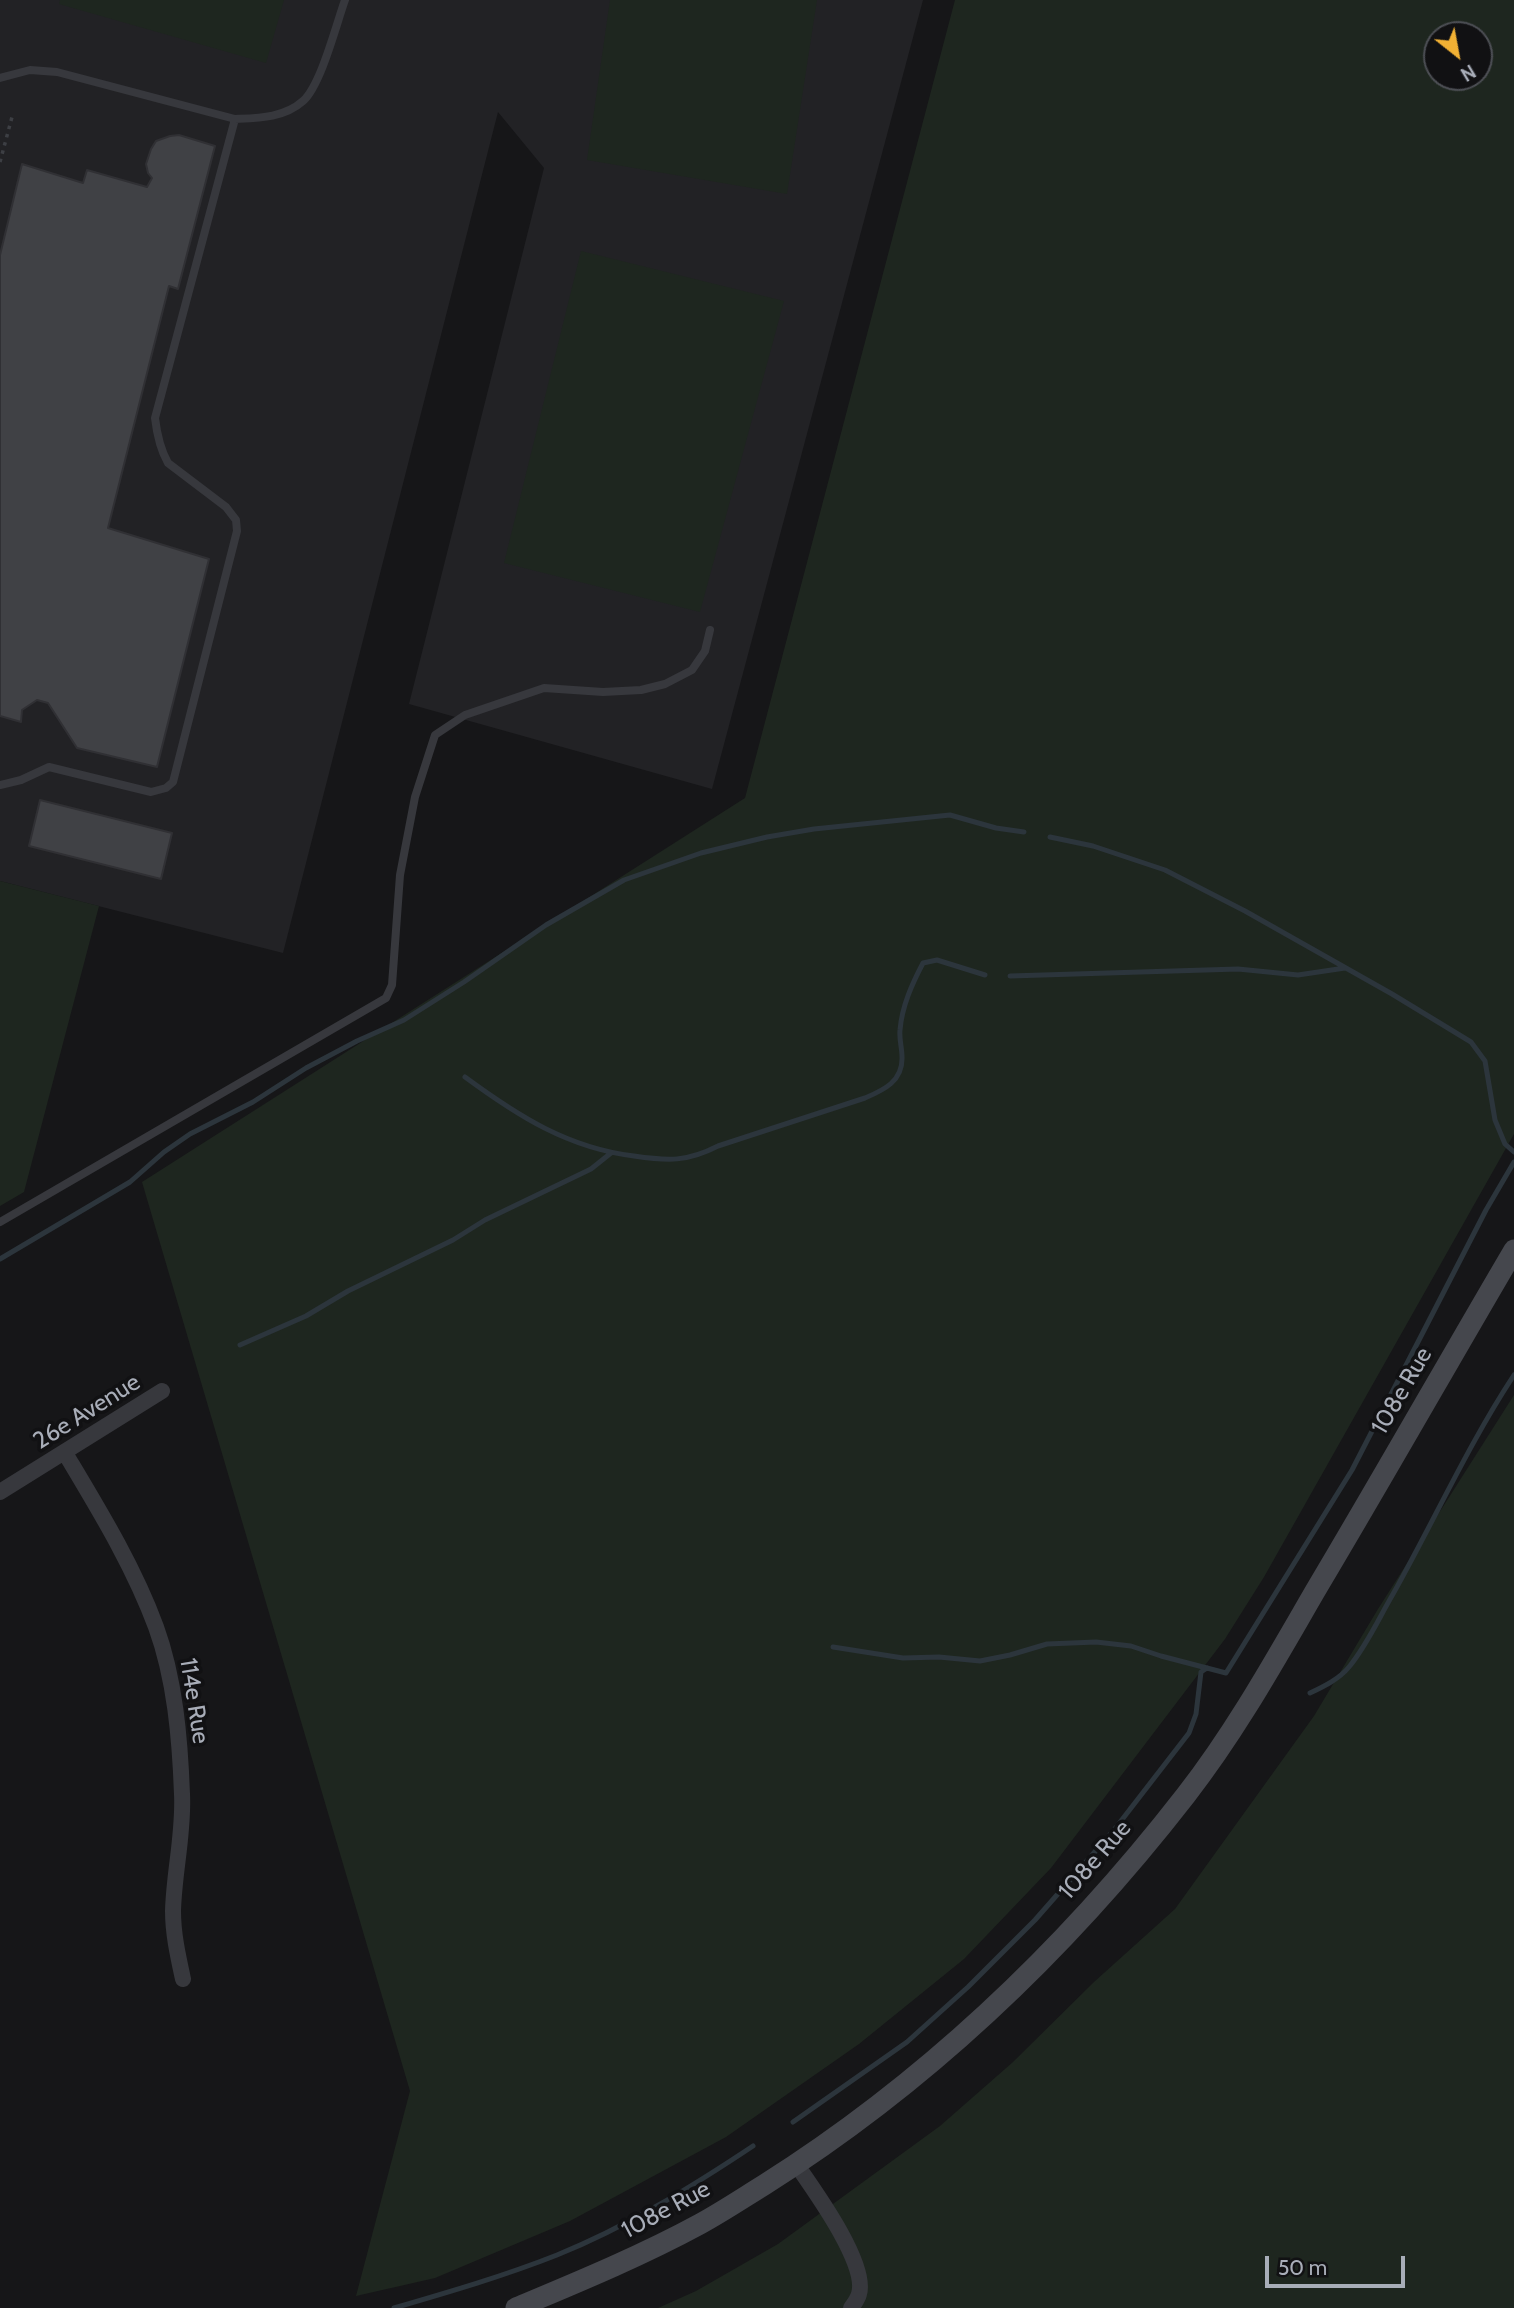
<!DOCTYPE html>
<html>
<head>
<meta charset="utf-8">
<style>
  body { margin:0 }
  #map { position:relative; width:1514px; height:2308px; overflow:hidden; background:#161618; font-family:Cabin,sans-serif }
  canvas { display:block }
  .north { position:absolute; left:1423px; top:21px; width:70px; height:70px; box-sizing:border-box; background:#111113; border:2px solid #4d4f55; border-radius:50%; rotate:149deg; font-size:19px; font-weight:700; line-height:28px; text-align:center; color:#a8adb8 }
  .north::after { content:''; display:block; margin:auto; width:24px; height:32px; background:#f2b134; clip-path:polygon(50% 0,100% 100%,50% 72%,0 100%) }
  .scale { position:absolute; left:1265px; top:2256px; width:140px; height:32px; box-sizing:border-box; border:4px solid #a8adb8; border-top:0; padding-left:9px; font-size:21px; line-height:24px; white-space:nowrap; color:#a8adb8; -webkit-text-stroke:5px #111113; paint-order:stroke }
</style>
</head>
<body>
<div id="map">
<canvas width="1514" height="2308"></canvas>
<div class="north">N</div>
<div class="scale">50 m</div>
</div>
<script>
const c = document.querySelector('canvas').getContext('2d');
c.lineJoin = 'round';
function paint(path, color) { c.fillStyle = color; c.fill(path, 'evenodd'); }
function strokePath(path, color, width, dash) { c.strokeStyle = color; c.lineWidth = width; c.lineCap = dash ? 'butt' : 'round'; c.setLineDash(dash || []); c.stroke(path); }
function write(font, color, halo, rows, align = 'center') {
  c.font = font + ' Cabin,sans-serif'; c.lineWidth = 7; c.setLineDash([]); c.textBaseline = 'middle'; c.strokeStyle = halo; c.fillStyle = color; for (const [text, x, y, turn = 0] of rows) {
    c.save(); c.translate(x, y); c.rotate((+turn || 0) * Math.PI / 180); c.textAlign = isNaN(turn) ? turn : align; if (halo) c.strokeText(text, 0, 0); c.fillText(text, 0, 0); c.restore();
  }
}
paint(new Path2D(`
  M0 0H923L712 789 409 704 544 168 498 112 283 953 0 881Z`), '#222225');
paint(new Path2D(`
  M60 0H284L266 63 59 4Z
  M610 0H817L787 194 587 160Z
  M955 0H1514V1134L1264 1577 1225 1639 1051 1868 964 1959 859 2044 726 2137 570 2221 435 2278 356 2296 410 2091 142 1182 745 798ZM1437 35H1479V77H1437Z
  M581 251 784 301 700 612 504 563Z
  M0 881 99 906 24 1192 0 1206Z
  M1514 1395V2308H658L696 2291 778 2244 940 2126 1013 2062 1094 1982 1175 1909 1314 1716 1378 1609Z`), '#1e261f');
strokePath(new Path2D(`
  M1050 837 1093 846 1165 870 1245 911 1392 994 1471 1042 1485 1061 1495 1120 1505 1144 1514 1152
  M1010 976 1238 969 1298 975 1345 968
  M465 1077C518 1116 568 1148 634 1156 668 1161 687 1162 718 1146L865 1098C884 1090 903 1081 902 1057 902 1048 899 1039 900 1030 902 1006 912 984 923 963L937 960 985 975
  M0 1259 130 1182 164 1152 190 1134 253 1102 306 1068 357 1041 404 1020 464 982 546 925 624 880 701 853 767 837 814 829 950 815 996 828 1024 832
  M240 1345 306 1316 348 1291 453 1240 485 1220 591 1169 611 1153
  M833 1647 903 1658 939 1657 980 1661 1010 1655 1047 1644 1096 1642 1131 1646 1161 1656 1226 1673 1352 1470 1486 1210 1514 1162
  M1310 1693C1325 1686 1339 1679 1349 1667 1367 1645 1379 1618 1393 1594 1434 1521 1468 1445 1514 1375
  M793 2122 907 2042 968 1987 1035 1920 1114 1830 1189 1733 1196 1714 1201 1672 1207 1668
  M394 2308C449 2292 504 2276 557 2255 626 2227 690 2188 753 2146`), '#2c353c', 5);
const building = new Path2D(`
  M179 135 215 146 178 289 169 286 108 528 209 559 157 767 77 748 48 703 37 700 22 710 21 722 0 716V255L22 164 83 183 87 170 147 187 152 178 148 173 146 164 151 149 156 141 170 136Z
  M40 800 172 833 161 879 29 846Z`);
paint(building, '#404145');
strokePath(building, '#303034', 2);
strokePath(new Path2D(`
  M0 162 12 117`), '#3d3f44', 3.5, [3.5, 5]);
strokePath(new Path2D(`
  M0 78 30 70 57 72 235 119C258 118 284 118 303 101 321 85 336 25 345 0
  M0 785 21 780 49 767 151 792 166 788 173 782 237 531 236 520 226 507 168 463C160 449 157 435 155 418L235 119
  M0 1222 386 998 392 985 400 875 415 797 435 735 465 715 544 688 603 692 641 690 665 684 692 670 705 651 710 630`), '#37383d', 8);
strokePath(new Path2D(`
  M65 1453C99 1510 133 1565 156 1627 175 1679 180 1739 182 1794 184 1833 174 1872 173 1911 173 1934 178 1956 183 1979
  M0 1492 162 1391
  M796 2164C814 2190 868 2264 859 2294 858 2298 854 2304 851 2308`), '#37383d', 16);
strokePath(new Path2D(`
  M516 2308C578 2282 641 2256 700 2224 722 2212 743 2198 764 2185 927 2082 1068 1947 1186 1795 1235 1732 1274 1662 1314 1593 1382 1479 1447 1364 1514 1250`), '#45474d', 21);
write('24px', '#a8adb8', '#111113', [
  ["108e Rue",1402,1391,-60],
  ["26e Avenue",87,1412,-32],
  ["114e Rue",194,1701,81],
  ["108e Rue",1095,1860,-49],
  ["108e Rue",666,2210,-28]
]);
</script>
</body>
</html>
